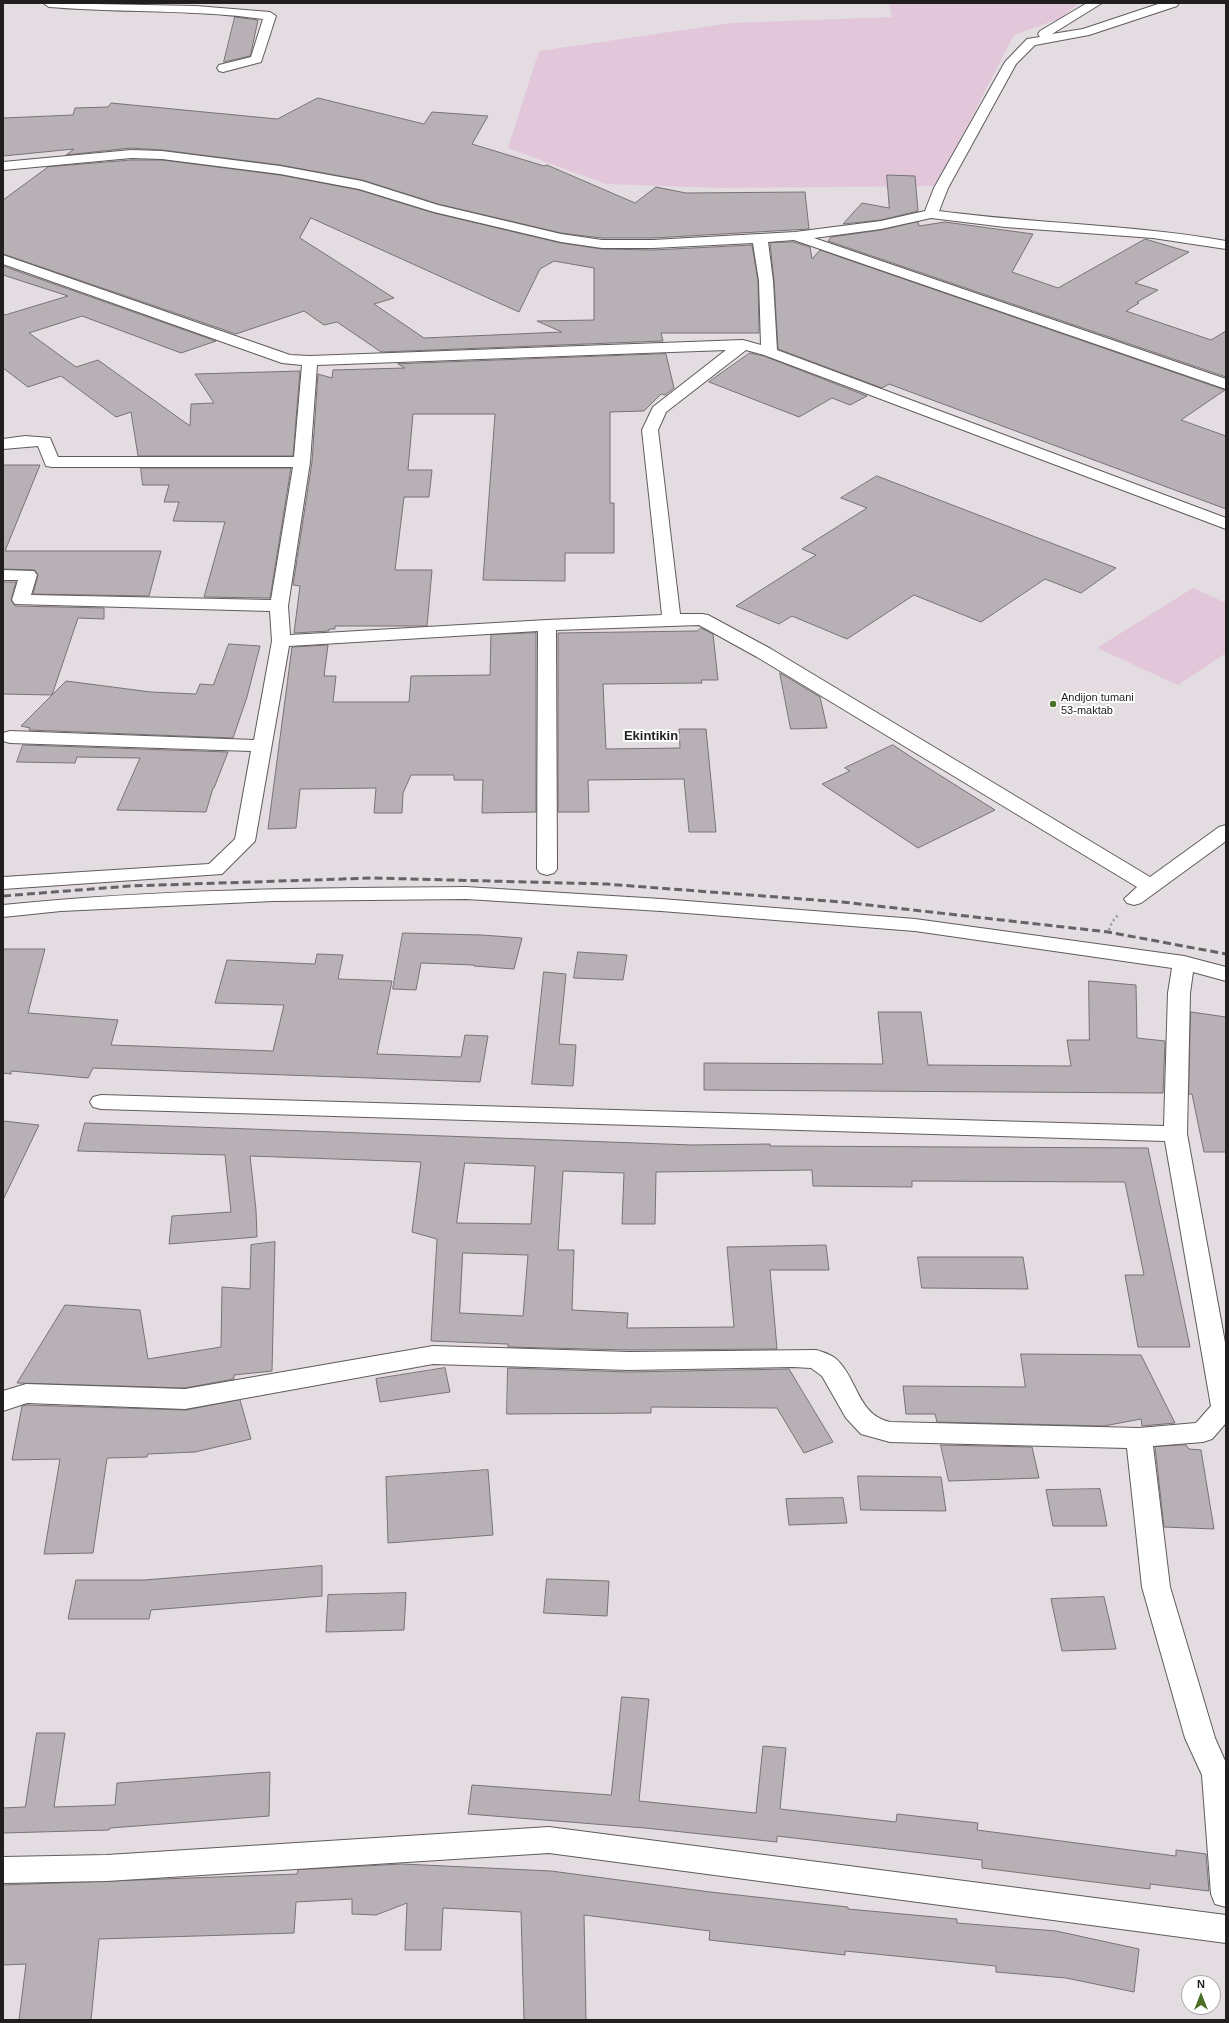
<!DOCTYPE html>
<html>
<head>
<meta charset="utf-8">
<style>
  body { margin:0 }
  #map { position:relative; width:1229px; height:2023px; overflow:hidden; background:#e3dce1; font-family:Arial,sans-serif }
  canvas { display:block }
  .frame { position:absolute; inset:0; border:4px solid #201e1f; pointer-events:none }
  .north { position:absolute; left:1181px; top:1975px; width:40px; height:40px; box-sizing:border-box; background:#fff; border:1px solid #a6a5a5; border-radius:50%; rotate:0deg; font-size:11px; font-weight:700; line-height:16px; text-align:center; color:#201e1f }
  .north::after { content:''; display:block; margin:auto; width:14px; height:18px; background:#4c6f28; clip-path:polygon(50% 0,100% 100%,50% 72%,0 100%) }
</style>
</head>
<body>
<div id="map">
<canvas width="1229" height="2023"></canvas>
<div class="frame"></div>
<div class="north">N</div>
</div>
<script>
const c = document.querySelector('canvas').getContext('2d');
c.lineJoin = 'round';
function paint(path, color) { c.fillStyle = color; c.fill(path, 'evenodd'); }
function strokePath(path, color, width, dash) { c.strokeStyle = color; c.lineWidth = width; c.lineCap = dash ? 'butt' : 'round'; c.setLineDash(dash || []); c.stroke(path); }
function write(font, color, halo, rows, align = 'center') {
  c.font = font + ' Arial,sans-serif'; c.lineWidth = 4; c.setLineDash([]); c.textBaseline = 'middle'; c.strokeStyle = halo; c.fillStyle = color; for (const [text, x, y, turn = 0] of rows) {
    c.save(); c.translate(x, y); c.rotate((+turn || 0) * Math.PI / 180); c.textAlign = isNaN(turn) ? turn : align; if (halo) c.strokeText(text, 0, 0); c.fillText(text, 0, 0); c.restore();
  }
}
paint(new Path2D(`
  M889 3H1079L1061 18 1014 35 964 132 934 186 723 188 606 184 508 148 539 51 732 23 892 17Z
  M1193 588 1226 603V653L1178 685 1097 648Z`), '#e2c6d9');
const building = new Path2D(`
  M235 17 258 20 251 53 250 56 224 62Z
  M318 98 424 124 432 112 488 116 472 144 544 166 547 165 635 203 656 187 686 193 805 192 809 229 653 238H602L561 233 438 204 362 180 280 165 162 150 131 148 66 155 74 149 3 156V118L73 115 75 108 108 107 111 103 277 119Z
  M131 160H162L280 175 359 190 434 213 561 243 602 249 653 250 752 245 758 281 759 333H661L663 341 381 352 337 322 324 325 304 311 236 334 3 254V200L48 167ZM311 218 519 312 540 269 554 261 594 268V320L537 321 562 332 424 338 374 304 394 298 300 238Z
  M887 175 915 176 918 211 881 220 843 224 862 203 889 208Z
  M918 222 919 226 945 222 1033 234 1012 272 1058 288 1145 239 1189 252 1135 283 1158 290 1137 302 1139 303 1126 311 1211 340 1226 331V377L828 241 831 237 881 230Z
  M794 242 810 247 812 259 820 250 1225 390 1181 420 1226 436V509L889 384 882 388 778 349 774 281 770 243Z
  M3 266 216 341 181 353 82 316 29 333 76 367 98 360 190 426 191 404 214 403 195 374 300 371 293 456H138L131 412 116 417 61 376 28 387 3 368V313L5 315 68 296 3 275Z
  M750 353 764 356 867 396 850 405 832 398 799 417 709 382Z
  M666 354 674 388 665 395 661 394 644 411 610 412V503H614V553H565V581L483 580 495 414H413L408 470H432L429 497H404L395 570H432L427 626H335V629H329V631L294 633 300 586 293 585 312 462 318 374 332 378 333 370 405 368 398 364Z
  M3 465H40L5 551H161L149 596 33 594 38 575 35 570 3 569Z
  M141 468H291L270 598 204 597 225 522 173 521 179 502H164L169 485H143Z
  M877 476 1116 568 1081 593 1045 579 981 622 914 595 847 639 792 616 779 624 736 606 816 555 802 549 867 508 841 498Z
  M3 582H16L11 600 15 606 104 608V619L78 618 52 695 3 694Z
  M701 628 713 634 718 680H701L702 683 603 684 606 749 680 748 679 729H706L716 832H689L684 779 588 780 589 812H558V633L697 631Z
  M536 633V812L482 813 483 780H454V775H411L403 793 402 813H374L376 788 300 789 296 828 268 829 292 647 328 645 324 676H336L333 702H409L411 676 490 675 491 635Z
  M229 644 260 646 247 697 233 738 29 730 30 728 21 726 66 681 151 692 196 694 200 684 213 685Z
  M780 673 820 697 827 728 791 729Z
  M23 745 228 752 214 788H213L206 812 117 810 140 758 77 757 75 763 17 762Z
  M893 745 911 757 995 810 918 848 822 784 850 771 845 768Z
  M403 933 482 935 522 938 514 969 474 966V965L421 963 416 990 393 989Z
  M3 949H45L28 1013 118 1020 111 1045 273 1051 284 1005 215 1003 227 960 315 964 317 954 343 955 338 979 392 981 377 1054 461 1057 465 1035 488 1036 480 1082 93 1068 88 1078 11 1071V1074L3 1073Z
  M578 952 627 955 623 980 574 978Z
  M544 972 566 974 559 1044 576 1045 573 1086 532 1084Z
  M1089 981 1136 985 1137 1038 1165 1041 1163 1093 704 1090V1063L883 1064 878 1012H921L928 1065 1071 1066 1067 1040H1089Z
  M1191 1012 1226 1017V1152H1204L1192 1094H1189Z
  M3 1121 39 1125 3 1200Z
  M85 1123 692 1145 770 1144V1146L1148 1148 1190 1347H1138L1125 1275H1144L1125 1182 912 1181V1187L813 1186 812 1170 656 1172 655 1224H622L624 1173 563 1171 558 1250H574L572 1310 628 1313 627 1328 734 1327 727 1247 826 1245 829 1270H770L777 1349 629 1350 508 1347V1344L431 1341 437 1239 412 1232 421 1162 250 1156 256 1210 257 1237 169 1244 172 1216 231 1212 225 1155 78 1151ZM465 1163 535 1166 531 1224 457 1223ZM463 1253 528 1255 523 1316 460 1313Z
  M275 1242 272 1371 234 1375V1379L185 1388 17 1383 65 1305 140 1310 148 1359 221 1347 222 1287 250 1289 251 1245Z
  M918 1257H1023L1028 1289 922 1288Z
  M1021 1354 1141 1355 1175 1423 1142 1426 1141 1419 1104 1426 937 1422 935 1414H906L903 1386 1025 1387Z
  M445 1368 450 1392 380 1402 376 1379Z
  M508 1368 629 1372 789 1369 833 1442 804 1453 777 1408 651 1407V1413L507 1414Z
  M240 1400 251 1439 195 1452 148 1454 147 1457 107 1458 93 1553 44 1554 60 1459 12 1460 22 1406 27 1405 185 1410Z
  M941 1445 1032 1447 1039 1478 949 1481Z
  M1186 1445 1189 1449 1201 1450 1214 1529 1164 1527 1155 1447Z
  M488 1470 493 1535 388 1543 386 1477Z
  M858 1476 941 1477 946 1511 861 1510Z
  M1100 1489 1107 1526H1053L1046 1490Z
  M843 1498 847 1523 789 1525 786 1499Z
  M322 1566V1596L151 1610 149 1619H68L76 1580H144Z
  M547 1579 609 1581 607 1616 544 1613Z
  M406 1593 404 1630 326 1632 328 1595Z
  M1104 1597 1116 1649 1062 1651 1051 1599Z
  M622 1697 649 1699 639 1801 756 1813 763 1746 786 1748 780 1809 896 1822 897 1814 978 1823 977 1830 1176 1856V1850L1206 1854 1209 1891 1150 1884V1889L982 1868V1860L777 1836V1842L645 1828 468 1814 472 1785 611 1795Z
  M37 1733H65L54 1807 115 1805 117 1783 270 1772 269 1816 110 1828 109 1830 3 1833V1808L25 1807Z
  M402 1864 551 1871 710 1892 848 1907V1909L957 1919V1923L1056 1931 1139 1949 1134 1992 1066 1978 996 1972V1966L845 1951V1955L709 1940 710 1931 584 1915 586 2020H524L521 1912 443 1908 441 1950H405L407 1903 376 1915 352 1914V1899L296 1902 294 1933 99 1939 91 2020H19L26 1964 3 1965V1885L297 1874 298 1870Z`);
paint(building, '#b7b0b5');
strokePath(building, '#787276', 1);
const minor = new Path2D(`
  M43 3 196 6 270 12 276 16 261 62 223 72 219 71 217 68 219 65 251 57 263 19C192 9 120 13 49 7Z
  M1087 3H1102L1052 34 1083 29 1161 3H1179L1177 6 1089 35 1035 45 1016 64 948 188 939 211C1035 224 1131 224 1226 241V249L1153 238 1005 227 931 218 881 229 814 238 1226 379V389L794 240 768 242 773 281 777 350 1226 518V529L764 355 746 350 666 412 658 430 680 614H702L708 615 771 649 1150 877 1219 827 1226 825V841L1141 903 1134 905 1127 903 1124 899 1137 887 757 657 699 625 556 630 557 869 554 873 547 875 540 873 537 869 538 631 289 646 255 841 222 874 3 889V877L209 864 235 839 251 751 10 743 3 741V733L10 731 254 740 272 641 270 611 15 604 12 600 18 580H3V570L34 571 37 575 31 595 271 600 293 467H52L46 466 38 446 3 449V439L25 436 50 438 58 457H294L302 365 282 363 3 264V255L290 355 310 356 743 340 761 345 759 281 753 243 653 248H602L561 242 434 212 359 189 280 174 162 159 131 158 3 170V162L131 150 162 151 280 166 362 181 438 205 561 234 602 240H653L795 232 881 221 925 211 934 188 1005 62 1027 39 1040 37 1038 34 1040 31ZM726 350 653 407 642 430 662 615 547 620 290 635 288 606 310 462 317 365Z
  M466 887 661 899 915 919 1184 956 1226 967V981L1193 972 1190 993 1187 1134 1226 1348V1423L1212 1439 1203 1442 1153 1446 1170 1587 1215 1738 1226 1763V1907L1215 1904 1211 1894 1202 1775 1185 1738 1142 1587 1127 1448 890 1442 861 1434 846 1418 822 1376 811 1368 793 1367 629 1370 433 1364 185 1409 27 1403 3 1411V1391L26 1384 185 1389 433 1346 629 1352 816 1350C824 1352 835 1356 840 1363 858 1383 859 1415 890 1422L1139 1428 1196 1423 1211 1406 1165 1141 101 1109 93 1107 90 1102 93 1097 101 1095 1164 1126 1168 993 1172 968 915 931 661 911 466 899 273 901 61 911 3 917V905C157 889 312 888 466 887Z
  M549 1827 1226 1915V1943L549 1853 107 1881 3 1883V1857L107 1855Z`);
strokePath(minor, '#605b5f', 2);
strokePath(new Path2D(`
  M1109 930 1112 922 1118 915`), '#9b969a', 2.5, [2, 3]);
paint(minor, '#fff');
strokePath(new Path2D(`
  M3 896 130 886 373 878 606 884 842 902 1108 932 1226 954`), '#666265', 3, [8, 4]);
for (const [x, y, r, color] of [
  [1053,704,4,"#4c6f28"]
]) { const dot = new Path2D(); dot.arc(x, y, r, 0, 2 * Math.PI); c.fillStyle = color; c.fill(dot); strokePath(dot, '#fff', 1.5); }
write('11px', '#201e1f', '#fff', [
  ["Andijon tumani",1061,698],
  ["53-maktab",1061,711]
], 'left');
write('bold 13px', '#201e1f', '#fff', [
  ["Ekintikin",651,736]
]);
</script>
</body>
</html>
